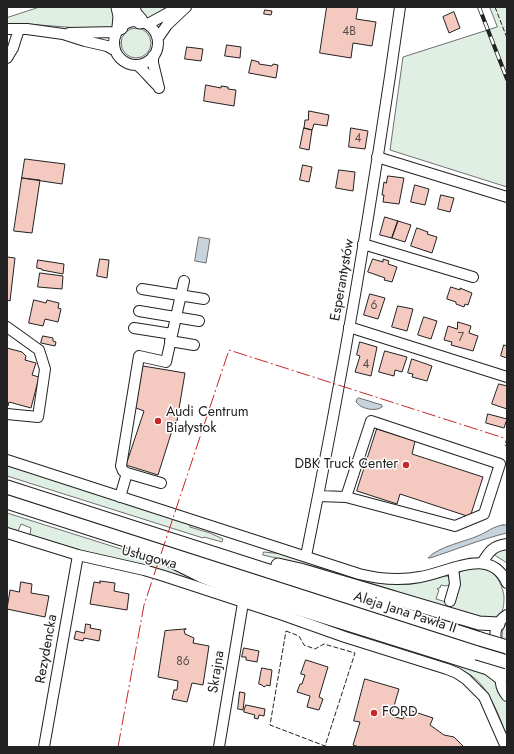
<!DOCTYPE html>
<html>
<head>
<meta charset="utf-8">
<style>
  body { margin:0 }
  #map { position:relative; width:514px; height:754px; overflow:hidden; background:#fff; font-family:Jost,sans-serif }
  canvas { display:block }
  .frame { position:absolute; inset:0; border:8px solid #222; pointer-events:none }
</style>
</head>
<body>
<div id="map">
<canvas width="514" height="754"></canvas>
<div class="frame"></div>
</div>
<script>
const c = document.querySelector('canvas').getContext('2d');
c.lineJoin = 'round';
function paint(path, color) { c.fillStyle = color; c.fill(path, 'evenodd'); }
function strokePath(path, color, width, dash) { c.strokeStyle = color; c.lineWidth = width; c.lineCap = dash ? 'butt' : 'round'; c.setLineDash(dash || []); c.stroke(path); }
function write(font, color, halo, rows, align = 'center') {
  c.font = font + ' Jost,sans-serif'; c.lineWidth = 3; c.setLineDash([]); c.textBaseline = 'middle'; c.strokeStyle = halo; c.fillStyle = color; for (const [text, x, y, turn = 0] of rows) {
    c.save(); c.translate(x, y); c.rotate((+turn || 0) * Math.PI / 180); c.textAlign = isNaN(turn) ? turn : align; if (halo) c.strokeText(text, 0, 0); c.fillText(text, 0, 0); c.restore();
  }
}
const green = new Path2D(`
  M40 7H115V22L110 29 104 30 27 24H7V18Z
  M136 7H167L151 18 144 17Z
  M490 7H507V187L390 150 403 57 497 27Z
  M121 43a15 15 0 1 1 30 0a15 15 0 1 1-30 0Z
  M7 465 190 524V527L210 533 223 539 222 542 204 537 203 538 7 476Z
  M7 492 482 644 483 648 7 496Z
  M7 513 140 555 210 586 152 567 93 554 30 535 31 528 21 524 18 531 7 528Z
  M501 549H507V563L493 554Z
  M264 552 283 554 357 577 448 576 451 584 446 586 441 585 440 588H438L437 589 439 590 436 599 453 604 459 573C462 570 465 570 470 569 490 564 501 578 504 596 504 602 504 610 500 614 496 618 491 619 486 619L396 593V591L324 569 263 555Z
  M312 619 487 673C490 676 494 679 496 682 500 690 501 696 507 702V737C499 716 490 689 472 676 465 671 457 668 450 664L344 632Z
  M507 623V651C502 641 499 632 507 623Z`);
paint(green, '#e0efe3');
strokePath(green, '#6f6f6f', 1);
const water = new Path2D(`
  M199 237 210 239 206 263 195 261Z
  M359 398 382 405V407C376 412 361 409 356 402L357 399Z
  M503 525H507V533C481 539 455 550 430 558H428C439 546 465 542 480 535 487 532 494 526 503 525Z`);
paint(water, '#c7d3dd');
strokePath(water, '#6f6f6f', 1);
const building = new Path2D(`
  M327 7H358L356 19 376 22 372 46 353 43 351 58 320 53Z
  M265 10 272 11 271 15 264 14Z
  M454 12 460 28 449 33 443 17Z
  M227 45 241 47 240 58 225 56Z
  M187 47 203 49 201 61 185 59Z
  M252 60 259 62V64L272 66 273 64 278 65 276 78 249 73Z
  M206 85 221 88V86L228 87V89L236 90 234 106 204 101Z
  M309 111 329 115 327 126 314 124 312 130 304 128 305 120H308Z
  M304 128 312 130 309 150 300 148Z
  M351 128 368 131 365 149 349 147Z
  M25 159 65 164 62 184 22 178Z
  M303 165 312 167 309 182 300 180Z
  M339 170 355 172 353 191 336 188Z
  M388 176 404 178 399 204 383 202 384 195H382L384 182 386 183Z
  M22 178 40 180 32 233 14 231Z
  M415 185 429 189 425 205 411 202Z
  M441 195 454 198 450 212 438 209Z
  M385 217 398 221 392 238 380 235Z
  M398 221 411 225 405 242 392 238Z
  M417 228 428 232 427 234 437 237 432 253 411 246Z
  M7 257 15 258 10 301 7 300Z
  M100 259 109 260 107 278 97 276Z
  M373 259 383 262V259L389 261 388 264 397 267 392 282 384 280 385 278 368 272Z
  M38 260 64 264 63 274 42 270V269L37 268Z
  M40 273 63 276 62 289 38 287Z
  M451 287 460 290V288L472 293 468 305 465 304 464 307 456 304V302L447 299Z
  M370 294 385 298 378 319 364 315Z
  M34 300 46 303 47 300 59 303 58 308 61 309 58 322 45 319 43 326 29 323Z
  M398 306 413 309 407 331 392 327Z
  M424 317 437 321 431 339 418 335Z
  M458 322 471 326 469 333 478 336 473 351 451 345 452 342 444 340 448 326 457 329Z
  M43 336 53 338V341L56 342 55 346 41 343Z
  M360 342 377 347 371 376 355 372 360 356 357 355Z
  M504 345 507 346V358L501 356Z
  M7 348 22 352 26 356 25 360 36 363 32 375 39 377 31 408 9 402 8 406H7Z
  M385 351 407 357 402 372 395 370 394 376 379 372Z
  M412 359 432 366 427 381 412 377 413 374 408 373Z
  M143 366 185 373 177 421H175L158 475 126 465 144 411 136 408Z
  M499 384 507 386V409L492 404Z
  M488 414 507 419 504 428 486 423Z
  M377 429 415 441 412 454 483 477 470 517 400 494 397 504 357 491Z
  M100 581 115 583 114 591 129 594 127 610 90 604 94 582 100 583Z
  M21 582 32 584 31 593 49 596 45 617 7 609 10 590 19 592Z
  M86 624 91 625 90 628 101 630 99 641 84 638 83 641 74 639 76 631 84 633Z
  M186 629 184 630 185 634 194 638 193 643 209 646 203 685 192 683 187 702 172 699 174 690H177L178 681 158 677 165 631Z
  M244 648 259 651 257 662 246 660V657H242Z
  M306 660 328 667 319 697 323 699 319 710 307 707 310 696 297 692 300 684H302L305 675 301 674Z
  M262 668 272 670 270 686 267 685 264 687 262 685 259 684Z
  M365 679 399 689 391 716 403 719 406 709 433 718 430 725 444 735 454 737 464 747H359L353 745 360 722 354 721Z
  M240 692 245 693 243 710 238 709Z
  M246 705 265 709 264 716 259 715 258 719 254 718 255 715 244 712Z`);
paint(building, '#f3c9c0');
strokePath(building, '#222', 1);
const minor = new Path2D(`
  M114 43a22 22 0 1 1 44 0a22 22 0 1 1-44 0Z
  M148 24 179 7
  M7 29H27L63 34 85 41 107 46 114 50
  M69 33 116 32
  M158 38 167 25 186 7
  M153 56V63L159 88
  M7 58 13 48 19 29
  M137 65C145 71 150 79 158 86
  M377 157 507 197
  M363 244 473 277
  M142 289 204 299
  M139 311 199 321
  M7 327 39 350 45 369 38 417 7 414
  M349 327 507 377
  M134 328 172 334
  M170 341 194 345
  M7 460 359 574C379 579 399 581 420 577 448 573 490 545 507 583
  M127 473 161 483
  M318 496 346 497 455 526 484 514 500 464 371 421 346 497
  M120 497 127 473 123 471 121 466 139 356 166 362 184 281
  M7 533 78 555 144 570 164 576 283 615 345 637 447 669 457 673 466 679 484 697 506 747
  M306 556C343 375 374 191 400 7
  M482 563C489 552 492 546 507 544
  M450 601 455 584 453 568
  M507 615C497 621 492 634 498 645 499 649 503 652 503 656 506 672 494 680 507 696
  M44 747 78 555
  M219 747 243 603`);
const major = new Path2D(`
  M7 487 480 639
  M7 502 477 653
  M174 562 202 576 233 588 488 668 500 677
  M278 565 300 570 479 623 498 624`);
const highway = new Path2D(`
  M119 7 121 16 120 27
  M132 7 134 14 140 21`);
strokePath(minor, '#222', 12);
strokePath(major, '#222', 15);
strokePath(highway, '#222', 17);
strokePath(minor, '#fff', 10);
strokePath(major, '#fff', 13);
strokePath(highway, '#fff', 15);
const rail = new Path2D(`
  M479 7 507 79`);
strokePath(rail, '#222', 4);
strokePath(rail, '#fff', 2.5, [8]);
const majorBridge = new Path2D(`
  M480 639 507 647
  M477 653 507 662`);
strokePath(majorBridge, '#222', 15, []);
strokePath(majorBridge, '#fff', 13);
strokePath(new Path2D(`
  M495 7 507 38
  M507 438 505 445 507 446
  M286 631 299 636 304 645 315 649 324 644 355 653 325 746 270 725Z`), '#222', 1, [5, 2]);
strokePath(new Path2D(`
  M118 747 144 605 229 350 507 439`), '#c62828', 1, [14, 3, 2, 3]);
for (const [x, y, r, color] of [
  [158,421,4,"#c62828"],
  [406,465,4,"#c62828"],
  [374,713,4,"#c62828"]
]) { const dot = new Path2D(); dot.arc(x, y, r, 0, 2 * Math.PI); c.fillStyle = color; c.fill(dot); strokePath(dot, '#fff', 1.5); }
write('12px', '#564c4a', null, [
  ["4B",349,32],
  ["4",358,139],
  ["6",374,306],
  ["7",461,338],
  ["4",366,365],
  ["86",183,662]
]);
write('14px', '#222', '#fff', [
  ["Esperantystów",343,280,-80],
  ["Usługowa",149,558,15],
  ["Aleja Jana Pawła II",405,613,18],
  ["Rezydencka",47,649,-80],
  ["Skrajna",217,672,-81]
]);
write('14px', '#222', '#fff', [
  ["Audi Centrum",166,413],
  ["Białystok",166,429],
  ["DBK Truck Center",398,465,"right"],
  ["FORD",382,713]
], 'left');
</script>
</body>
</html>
